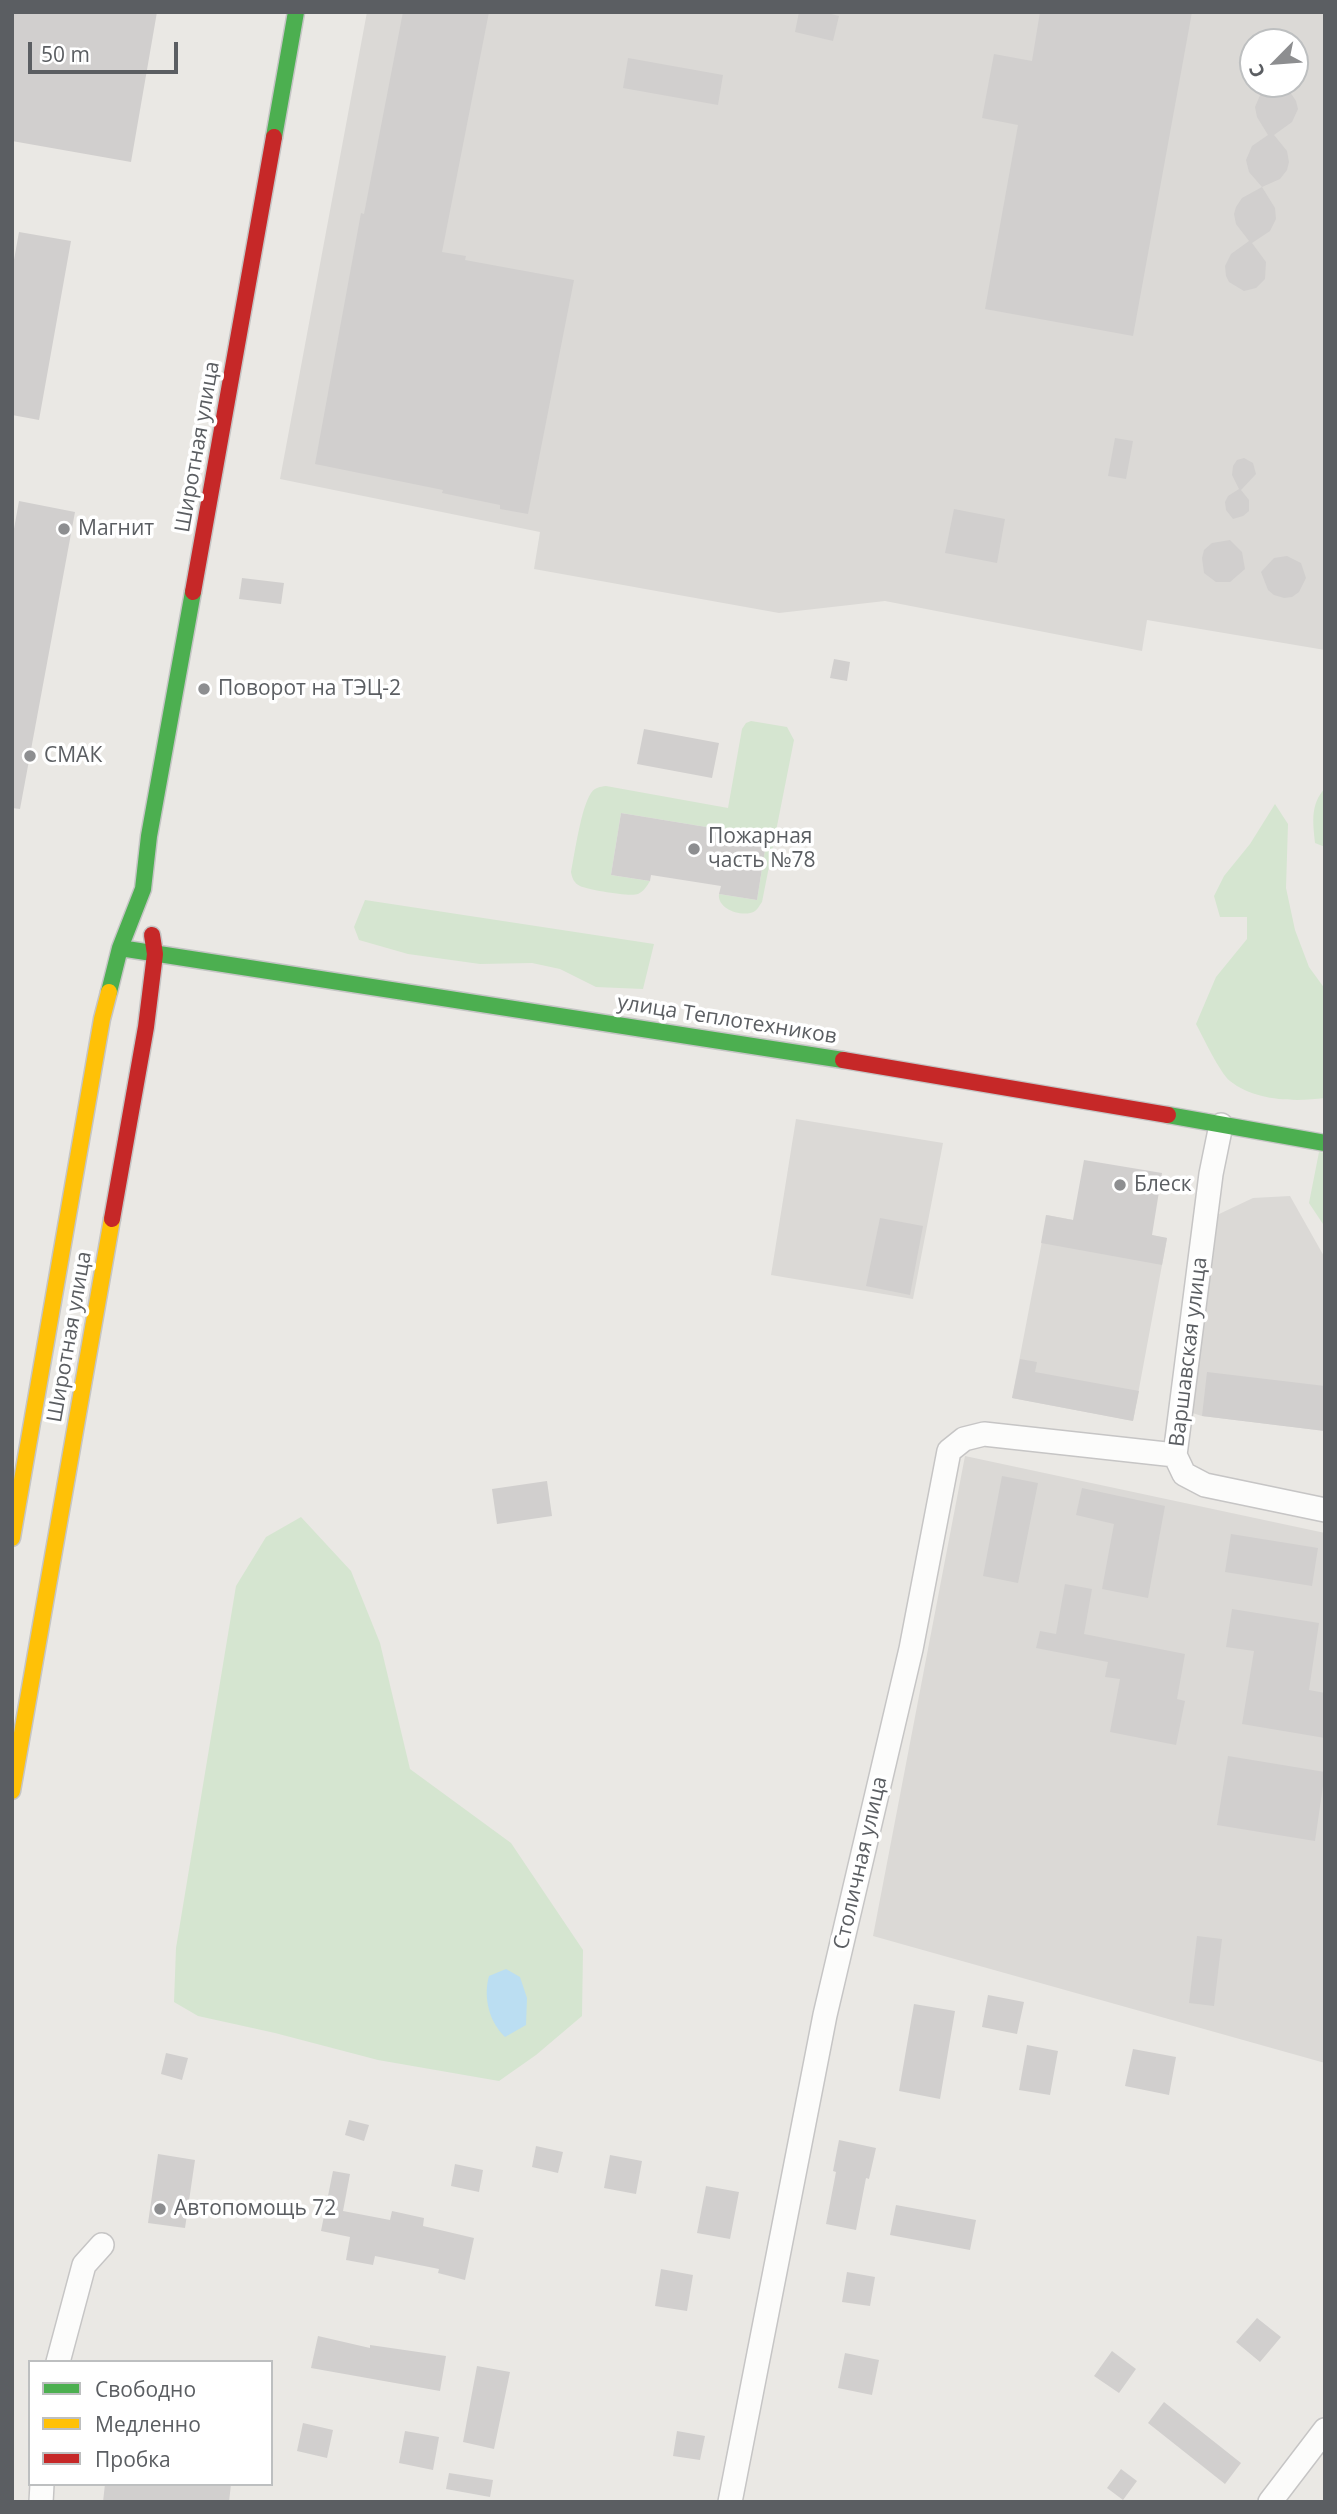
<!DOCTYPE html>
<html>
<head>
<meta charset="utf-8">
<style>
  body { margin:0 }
  #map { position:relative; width:1337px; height:2514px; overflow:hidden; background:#eae8e4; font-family:"Open Sans",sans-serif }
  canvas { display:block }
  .frame { position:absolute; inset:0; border:14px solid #5b5e62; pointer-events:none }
  .legend { position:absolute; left:28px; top:2360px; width:245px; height:126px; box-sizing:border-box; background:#fff; border:2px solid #bdbfc0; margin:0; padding:9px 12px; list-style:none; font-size:21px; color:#5b5e62 }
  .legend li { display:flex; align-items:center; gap:14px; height:35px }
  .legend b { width:35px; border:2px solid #bdbfc0 }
  .north { position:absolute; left:1239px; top:28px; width:70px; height:70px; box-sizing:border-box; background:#fff; border:2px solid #bdbfc0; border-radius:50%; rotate:245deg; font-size:19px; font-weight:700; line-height:28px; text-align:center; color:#5b5e62 }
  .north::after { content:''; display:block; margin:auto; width:24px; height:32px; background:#8d8e90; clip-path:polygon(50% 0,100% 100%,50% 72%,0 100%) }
  .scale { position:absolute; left:28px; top:42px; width:150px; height:32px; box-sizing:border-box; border:4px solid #5b5e62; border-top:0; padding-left:9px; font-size:21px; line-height:24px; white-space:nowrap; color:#5b5e62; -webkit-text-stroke:5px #fff; paint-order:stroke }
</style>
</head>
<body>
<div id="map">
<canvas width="1337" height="2514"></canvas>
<div class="frame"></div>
<ul class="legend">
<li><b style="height:9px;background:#4caf50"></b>Свободно</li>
<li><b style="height:9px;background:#ffc107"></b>Медленно</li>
<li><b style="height:9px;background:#c62828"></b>Пробка</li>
</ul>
<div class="north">С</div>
<div class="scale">50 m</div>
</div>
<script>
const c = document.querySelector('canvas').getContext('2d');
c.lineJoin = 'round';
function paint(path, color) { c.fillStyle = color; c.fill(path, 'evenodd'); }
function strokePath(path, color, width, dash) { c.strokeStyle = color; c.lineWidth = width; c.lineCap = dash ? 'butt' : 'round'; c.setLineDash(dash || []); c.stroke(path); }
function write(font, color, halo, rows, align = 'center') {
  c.font = font + ' "Open Sans",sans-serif'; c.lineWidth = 7; c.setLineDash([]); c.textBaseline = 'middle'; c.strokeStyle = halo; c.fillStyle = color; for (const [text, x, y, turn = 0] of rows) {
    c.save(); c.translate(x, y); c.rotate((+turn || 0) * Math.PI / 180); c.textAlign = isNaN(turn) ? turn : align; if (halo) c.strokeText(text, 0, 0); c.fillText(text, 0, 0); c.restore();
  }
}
paint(new Path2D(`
  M367 12H1325V650L1147 620 1142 651 885 601 779 613 534 569 540 532 280 479ZM1253 42H1295V84H1253Z
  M796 1119 943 1143 913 1299 771 1275Z
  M1290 1196 1325 1258V1431L1202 1416 1186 1411 1217 1215 1253 1198Z
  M1047 1215 1167 1238 1133 1421 1012 1398Z
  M965 1456 1325 1533V2063L873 1936Z`), '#dbd9d6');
paint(new Path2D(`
  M751 721 787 727 794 740 762 902C759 906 758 909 755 911 744 918 717 910 719 894L757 900 767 837 621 813 611 875 650 881C647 886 644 891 638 894 630 897 589 890 580 886 574 883 572 878 571 872 575 852 581 808 591 793 595 787 600 787 606 786L728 808 742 729 746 723Z
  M1325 788V847L1315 843C1313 822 1310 805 1325 788Z
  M1275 804 1288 824 1286 888 1295 930 1309 967 1325 989V1098C1294 1102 1255 1101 1230 1081 1220 1073 1203 1037 1196 1024L1216 977 1247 939V917H1220L1214 896 1224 876 1250 844Z
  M365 900 654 944 643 989 596 987 560 969 532 963 480 964 408 954 359 940 354 927Z
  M1319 1152 1325 1153V1227L1309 1203Z
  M301 1517 351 1571 380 1643 410 1769 511 1843 583 1950 582 2016 536 2055 499 2081 378 2060 275 2033 198 2016 174 2002 176 1948 236 1586 266 1537Z`), '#d5e5d0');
paint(new Path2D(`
  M506 1969 520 1977 527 1998 526 2025 505 2037C489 2022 483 1997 489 1976Z`), '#bbdef2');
paint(new Path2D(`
  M12 12H157L131 162 12 141Z
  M403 12H489L442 252 466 256 465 260 574 280 528 514 500 509V505L442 493 443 490 315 464 361 213 364 214Z
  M799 12H823L839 16 833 41 795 32Z
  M1040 12H1192L1133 336 985 309 1018 125 982 118 994 54 1032 61Z
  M628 58 723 75 718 105 623 88Z
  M1273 87 1281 88 1290 92 1296 101 1298 109 1292 122 1274 135 1287 151 1289 162 1287 170 1280 179 1262 187 1249 172 1246 160 1252 146 1268 135 1257 117 1255 107 1261 93Z
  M1262 187 1275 208 1276 219 1270 231 1252 243 1266 262 1265 279 1256 288 1244 291 1229 282 1226 276 1225 266 1231 254 1249 241 1236 224 1234 214 1236 207 1242 198Z
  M19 232 71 241 39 420 12 415V271Z
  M1115 438 1133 441 1126 479 1108 476Z
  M1244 458 1253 463 1256 474 1241 490 1249 500V511L1243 516 1233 519 1226 510 1225 502 1228 496 1239 489 1232 475 1233 466 1237 460Z
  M19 501 75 512 20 809 12 808V540Z
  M954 509 1005 519 997 563 945 553Z
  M1230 540 1242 552 1245 569 1230 582H1216L1204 573 1202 558 1204 550 1212 543Z
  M1287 556 1301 563 1306 578 1299 592 1292 597 1284 598 1274 595 1268 590 1261 572 1274 558Z
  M242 578 284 583 281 604 239 599Z
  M834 659 850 662 847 681 830 678Z
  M644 729 719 743 712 778 637 764Z
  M621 813 767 837 757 900 719 894 721 886 651 875 650 881 611 875Z
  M1084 1160 1162 1173 1152 1235 1167 1238 1162 1265 1041 1243 1046 1215 1073 1220Z
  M880 1218 923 1226 910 1295 866 1286Z
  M1020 1359 1037 1362 1035 1372 1139 1391 1133 1421 1012 1398Z
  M1207 1372 1325 1386V1431L1202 1416Z
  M1002 1476 1038 1483 1018 1583 983 1576Z
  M547 1481 552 1516 497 1524 492 1489Z
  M1082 1488 1165 1506 1148 1598 1102 1589 1114 1524 1076 1515Z
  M1231 1534 1318 1548 1312 1586 1225 1572Z
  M1065 1584 1092 1589 1084 1634 1185 1654 1177 1699 1185 1701 1176 1745 1110 1732 1120 1679 1105 1677 1108 1662 1036 1648 1040 1631 1056 1634Z
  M1232 1609 1319 1623 1309 1690 1325 1693V1738L1242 1724 1254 1651 1226 1647Z
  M1228 1756 1325 1772 1315 1841 1217 1825Z
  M1197 1936 1222 1939 1214 2006 1189 2003Z
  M988 1995 1024 2002 1017 2034 982 2027Z
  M914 2004 955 2011 940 2099 899 2091Z
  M1027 2045 1058 2051 1050 2095 1019 2090Z
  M1133 2049 1176 2057 1169 2095 1125 2086Z
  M166 2053 188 2058 182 2080 161 2074Z
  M349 2120 369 2125 364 2141 345 2135Z
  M839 2140 876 2148 869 2179 866 2178 856 2230 826 2224 836 2172 833 2171Z
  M536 2146 563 2152 558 2173 532 2167Z
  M158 2154 195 2160 185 2228 148 2223Z
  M610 2155 642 2161 636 2194 604 2188Z
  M455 2164 483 2170 479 2192 451 2186Z
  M333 2171 350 2174 343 2211 390 2220 392 2211 424 2218 423 2226 474 2238 465 2280 438 2273 439 2269 375 2256 373 2265 346 2260 350 2237 321 2231Z
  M706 2186 739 2192 730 2239 697 2233Z
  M896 2205 976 2220 970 2250 890 2235Z
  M661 2269 693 2275 687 2311 655 2306Z
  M847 2272 875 2277 870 2306 842 2302Z
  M1257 2318 1281 2337 1260 2362 1236 2342Z
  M318 2336 370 2348V2345L446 2356 440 2391 311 2368Z
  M1112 2351 1136 2369 1119 2393 1094 2376Z
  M845 2353 879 2360 872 2395 838 2388Z
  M477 2366 510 2372 494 2449 463 2442Z
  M1164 2402 1241 2463 1225 2484 1148 2423Z
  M303 2423 333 2430 327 2458 297 2451Z
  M405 2431 439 2437 433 2470 399 2463Z
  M677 2431 705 2436 700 2460 673 2456Z
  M1121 2469 1137 2481 1123 2500 1107 2488Z
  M449 2473 493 2480 490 2497 446 2489Z
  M105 2484H231L229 2502H103Z`), '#d1cfce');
const street = new Path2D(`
  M1221 1125 1211 1174 1175 1455 1184 1474 1205 1485 1325 1510
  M58 2362 84 2265 102 2245
  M41 2502 42 2484
  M730 2502 825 2015 911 1649 949 1451 964 1439 984 1434 1175 1455
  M1270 2502 1325 2430`);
const fast = new Path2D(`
  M274 137 296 12
  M120 948 843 1060
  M109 992 120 948 143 889 149 836 193 592
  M1168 1115 1325 1143`);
const slow = new Path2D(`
  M12 1538 102 1019 109 992
  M12 1791 112 1219`);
const jam = new Path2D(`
  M193 592 274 137
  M843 1060 1168 1115
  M112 1219 146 1027 155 954 152 935`);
strokePath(street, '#c6c5c5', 26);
strokePath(fast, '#c5c5c5', 19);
strokePath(slow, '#c5c5c5', 19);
strokePath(jam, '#c5c5c5', 19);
strokePath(street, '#fcfcfb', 23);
strokePath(fast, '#4caf50', 16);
strokePath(slow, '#ffc107', 16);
strokePath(jam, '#c62828', 16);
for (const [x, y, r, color] of [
  [64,529,7,"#8d8e90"],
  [204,689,7,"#8d8e90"],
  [30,756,7,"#8d8e90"],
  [694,849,7,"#8d8e90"],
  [1120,1185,7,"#8d8e90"],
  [160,2209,7,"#8d8e90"]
]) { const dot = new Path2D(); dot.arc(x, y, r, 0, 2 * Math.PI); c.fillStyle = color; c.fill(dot); strokePath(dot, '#fff', 2.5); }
write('21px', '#5b5e62', '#fff', [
  ["Широтная улица",198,447,-80],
  ["улица Теплотехников",727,1020,9],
  ["Широтная улица",70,1337,-80],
  ["Варшавская улица",1189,1352,-83],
  ["Столичная улица",861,1863,-77]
]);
write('21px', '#5b5e62', '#fff', [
  ["Магнит",78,529],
  ["Поворот на ТЭЦ-2",218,689],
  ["СМАК",44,756],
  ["Пожарная",708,837],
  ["часть №78",708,861],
  ["Блеск",1134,1185],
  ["Автопомощь 72",174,2209]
], 'left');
</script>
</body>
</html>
